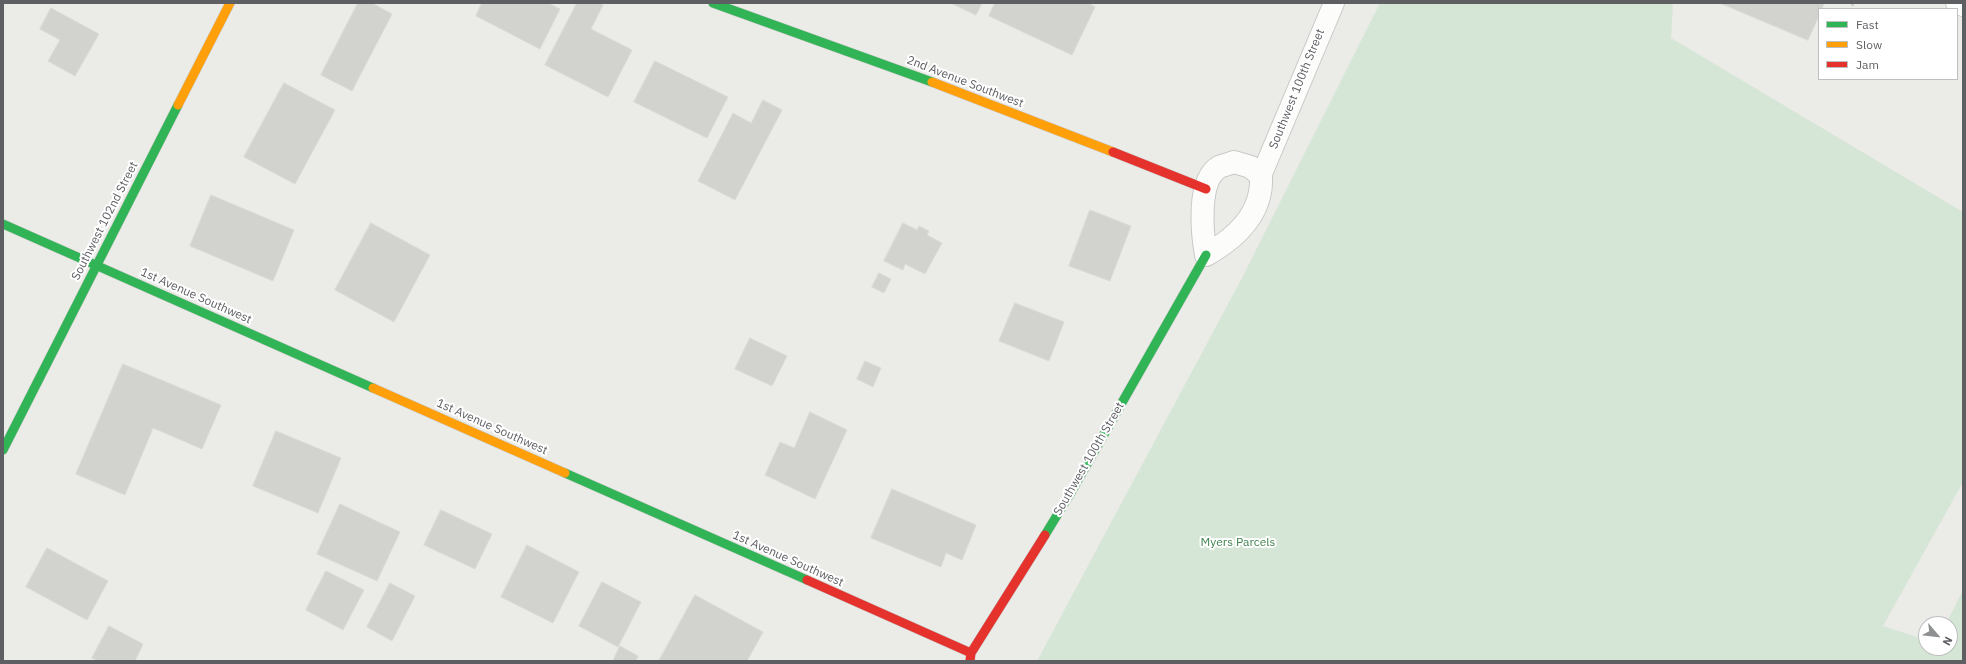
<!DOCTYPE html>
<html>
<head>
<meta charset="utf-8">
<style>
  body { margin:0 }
  #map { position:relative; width:1966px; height:664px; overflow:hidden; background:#ebebe7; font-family:"IBM Plex Sans",sans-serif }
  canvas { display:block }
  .frame { position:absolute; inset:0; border:4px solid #5d5f63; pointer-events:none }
  .legend { position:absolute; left:1818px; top:8px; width:140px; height:72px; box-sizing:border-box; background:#fff; border:1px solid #bebfc1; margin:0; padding:5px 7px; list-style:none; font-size:12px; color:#5d5f63 }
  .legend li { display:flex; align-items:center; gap:8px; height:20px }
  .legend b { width:20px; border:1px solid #bebfc1 }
  .north { position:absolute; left:1918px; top:616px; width:40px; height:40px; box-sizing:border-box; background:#fff; border:1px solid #bebfc1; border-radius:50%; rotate:118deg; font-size:11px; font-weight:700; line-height:16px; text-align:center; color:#5d5f63 }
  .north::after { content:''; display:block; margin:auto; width:14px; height:18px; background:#8f9091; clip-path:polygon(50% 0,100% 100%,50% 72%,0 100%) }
</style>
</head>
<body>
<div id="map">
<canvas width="1966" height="664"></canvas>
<div class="frame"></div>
<ul class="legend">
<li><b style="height:5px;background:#30b455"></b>Fast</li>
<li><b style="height:5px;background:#ff9f0a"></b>Slow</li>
<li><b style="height:5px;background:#e5322d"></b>Jam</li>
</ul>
<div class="north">N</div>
</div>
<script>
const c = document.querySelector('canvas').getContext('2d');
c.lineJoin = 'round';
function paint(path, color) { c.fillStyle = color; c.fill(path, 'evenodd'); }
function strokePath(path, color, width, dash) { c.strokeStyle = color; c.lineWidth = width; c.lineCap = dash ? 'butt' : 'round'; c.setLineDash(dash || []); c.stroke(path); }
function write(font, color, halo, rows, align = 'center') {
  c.font = font + ' "IBM Plex Sans",sans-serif'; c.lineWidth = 4; c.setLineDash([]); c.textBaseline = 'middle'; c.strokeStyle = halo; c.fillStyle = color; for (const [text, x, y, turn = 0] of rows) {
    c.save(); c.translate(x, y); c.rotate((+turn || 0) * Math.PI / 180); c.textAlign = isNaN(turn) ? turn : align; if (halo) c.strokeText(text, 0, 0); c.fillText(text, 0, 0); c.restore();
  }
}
paint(new Path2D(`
  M1380 3H1673L1671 38 1963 212V482L1883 626 1926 640V648H1950V624H1946L1963 590V661H1037L1243 276Z`), '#d6e6d6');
const building = new Path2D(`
  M358 3H372L392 14 352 91 321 75Z
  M482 3H548L560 9 540 49 476 16Z
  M577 3H599L603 5 591 29 632 50 608 97 545 65Z
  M951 3H982L976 15Z
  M995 3H1088L1095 7 1072 55 989 16Z
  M1720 3H1824L1822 9H1819V16L1808 40Z
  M51 8 99 34 75 76 48 61 60 40 40 29Z
  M655 61 728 97 707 138 634 102Z
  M284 83 335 110 295 184 244 157Z
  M763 100 782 110 735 200 698 181 733 113 751 123Z
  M211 195 294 230 273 281 190 246Z
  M1090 210 1131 226 1110 281 1069 266Z
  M371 223 430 255 394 322 335 290Z
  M903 223 917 230 919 226 929 231 927 235 942 243 925 274 905 264 903 270 884 261Z
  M879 273 891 279 884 293 872 287Z
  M1015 303 1064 322 1049 361 999 341Z
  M750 338 787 356 772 386 735 369Z
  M865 361 881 368 873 387 857 379Z
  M123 364 221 405 202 449 153 428 125 495 76 474Z
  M810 412 847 430 815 499 765 475 780 442 794 448Z
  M276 431 341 458 318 513 253 486Z
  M892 489 976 525 962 560 946 553 941 567 871 538Z
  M340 504 400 532 377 581 317 554Z
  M441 510 492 534 475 569 424 545Z
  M527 545 579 572 553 623 501 597Z
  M47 548 108 581 87 620 26 587Z
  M326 571 364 590 343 630 306 610Z
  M602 582 641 602 618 647 579 626Z
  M390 583 415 596 392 641 367 627Z
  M695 595 763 632 747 661H659Z
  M109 626 143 644 135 661H98L92 658Z
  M620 646 638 656 636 661H613Z`);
paint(building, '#d2d2cf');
strokePath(building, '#dadad6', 1);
const lane = new Path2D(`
  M1956 3 1963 6
  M1261 176 1334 3`);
const street = new Path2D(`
  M1234 162 1251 167 1261 176C1263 214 1236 238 1206 255 1202 233 1197 180 1219 167 1224 165 1229 164 1234 162Z`);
const fast = new Path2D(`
  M713 3 932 82
  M3 224 373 388
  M3 450 178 105
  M565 473 807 580
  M1045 535 1070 494 1206 255`);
const slow = new Path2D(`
  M932 82 1113 152
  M178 105 230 3
  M373 388 565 473`);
const jam = new Path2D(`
  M1113 152 1206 189
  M807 580 971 653
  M970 661 971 653 1045 535`);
strokePath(lane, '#c9c9c9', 22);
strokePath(street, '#c9c9c9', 24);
strokePath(fast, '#c7c8c7', 10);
strokePath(slow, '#c7c8c7', 10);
strokePath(jam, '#c7c8c7', 10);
strokePath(new Path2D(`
  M1852 6 1853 3`), '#c8ccca', 2.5, [4, 2]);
strokePath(lane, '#fcfcfb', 20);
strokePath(street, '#fcfcfb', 22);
strokePath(fast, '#30b455', 9);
strokePath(slow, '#ff9f0a', 9);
strokePath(jam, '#e5322d', 9);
write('12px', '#5d5f63', '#fff', [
  ["2nd Avenue Southwest",965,82,21],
  ["Southwest 100th Street",1297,89,-68],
  ["Southwest 102nd Street",105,221,-63],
  ["1st Avenue Southwest",196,296,24],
  ["1st Avenue Southwest",492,427,24],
  ["Southwest 100th Street",1089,459,-60],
  ["1st Avenue Southwest",788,559,24]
]);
write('12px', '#3e814c', '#fff', [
  ["Myers Parcels",1238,543]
]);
</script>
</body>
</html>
